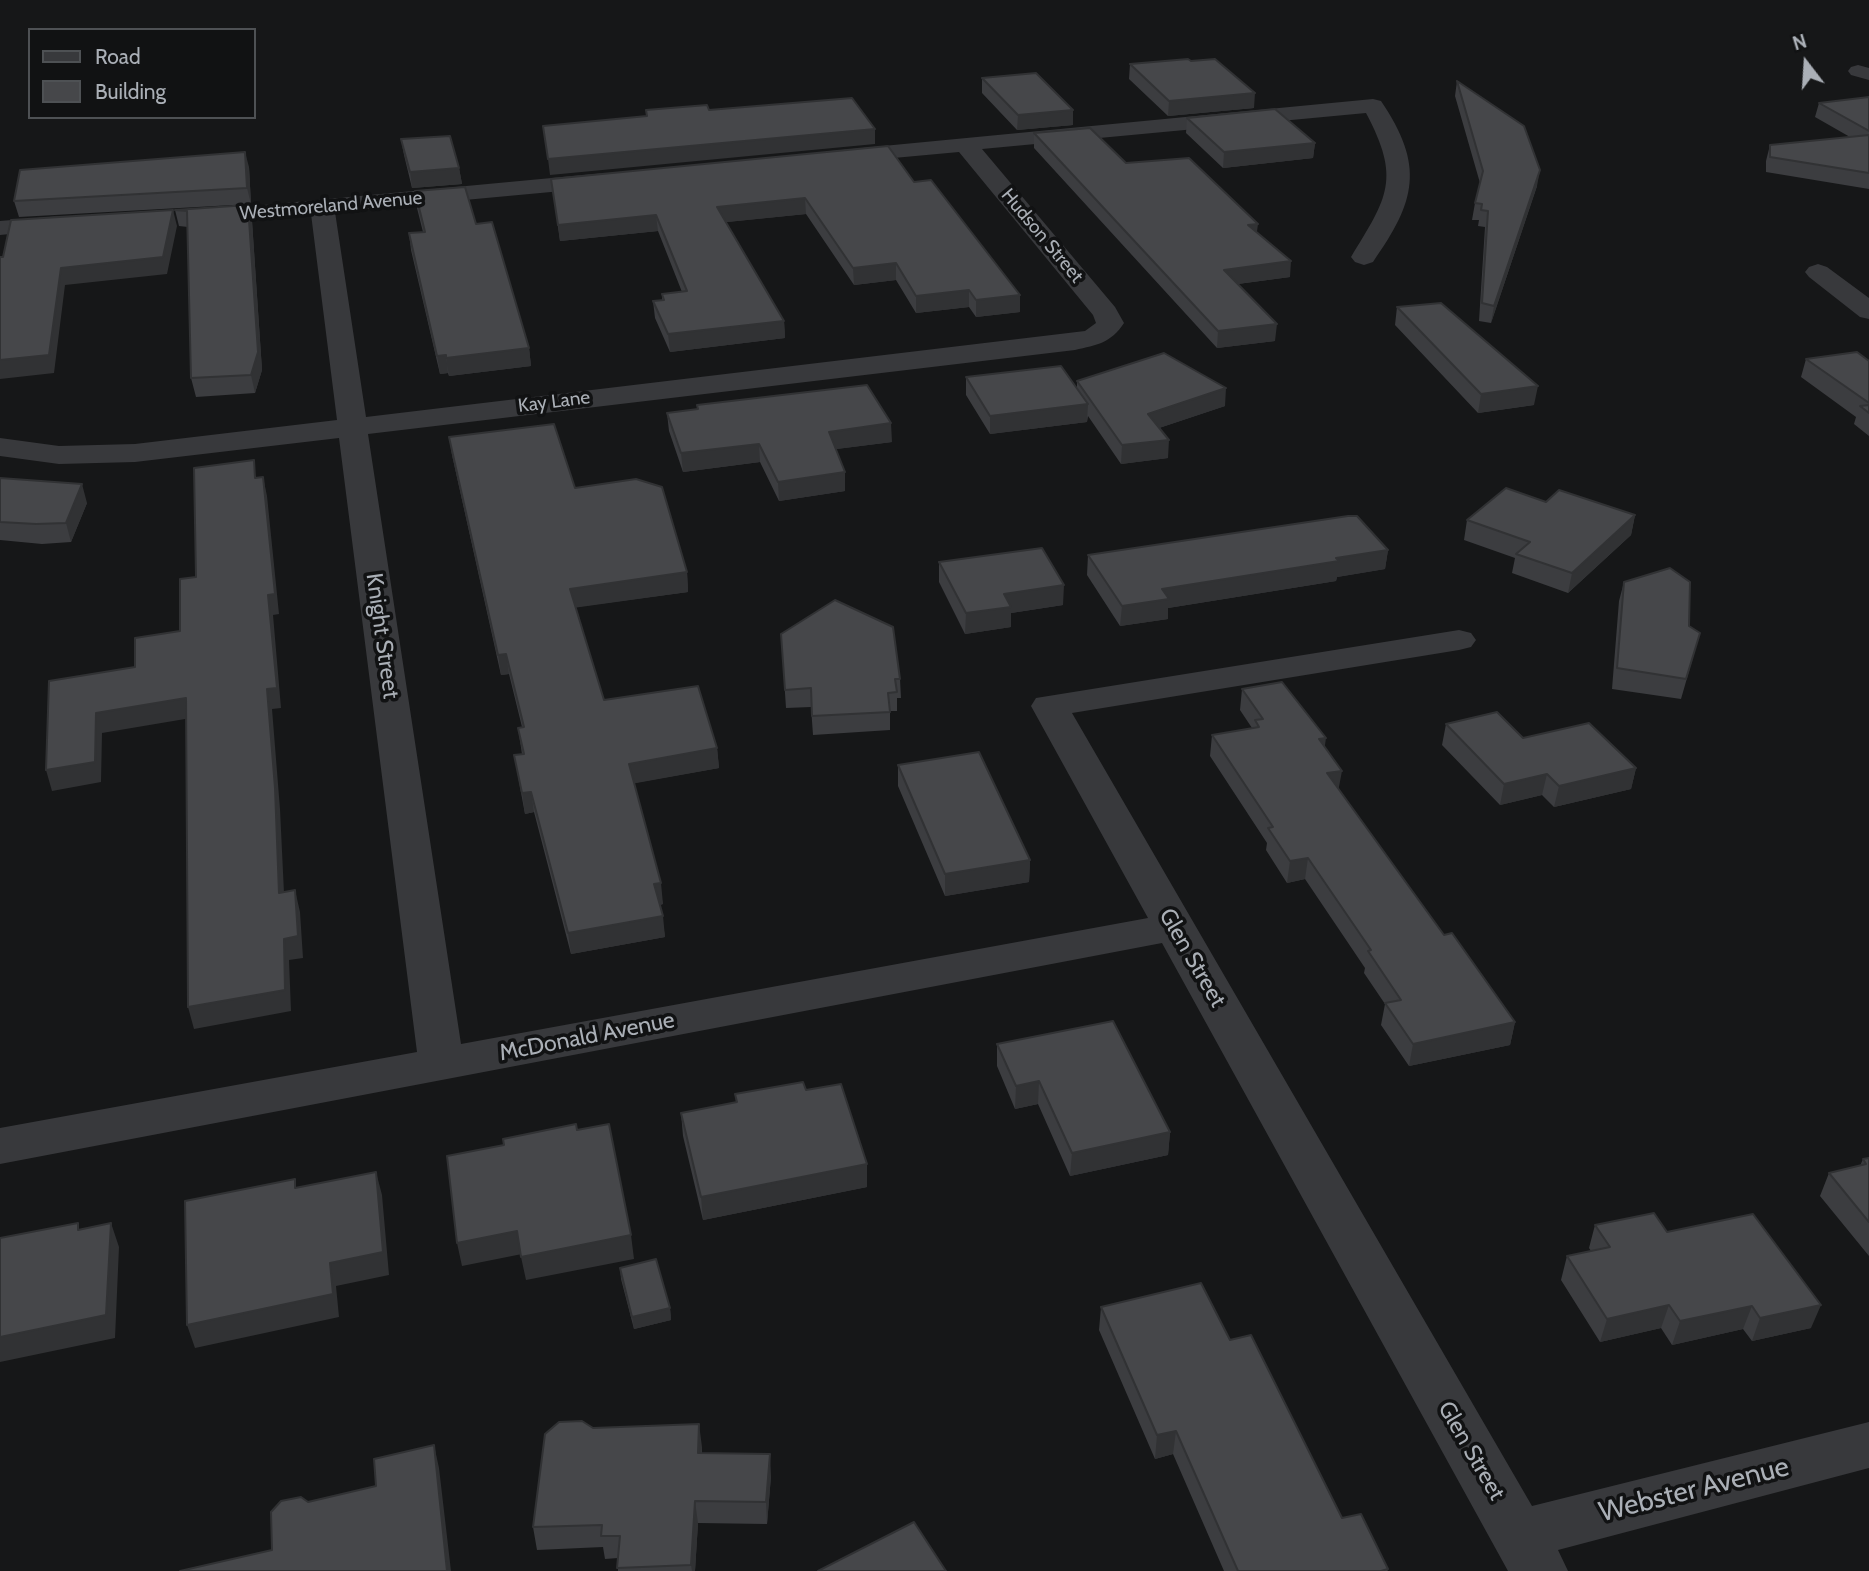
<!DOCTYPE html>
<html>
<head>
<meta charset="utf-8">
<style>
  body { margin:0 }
  #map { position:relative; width:1869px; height:1571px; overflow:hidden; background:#161718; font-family:Cabin,sans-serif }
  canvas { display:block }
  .legend { position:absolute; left:28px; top:28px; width:228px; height:91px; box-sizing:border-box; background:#111213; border:2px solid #4e5154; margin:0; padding:9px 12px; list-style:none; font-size:21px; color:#aaafb6 }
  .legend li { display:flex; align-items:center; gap:14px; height:35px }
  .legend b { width:35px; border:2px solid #4e5154 }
  .north { position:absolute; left:1771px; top:28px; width:70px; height:70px; -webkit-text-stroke:5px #111213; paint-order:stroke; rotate:343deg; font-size:19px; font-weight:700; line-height:28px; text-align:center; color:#aaafb6 }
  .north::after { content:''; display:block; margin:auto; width:24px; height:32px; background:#aaafb6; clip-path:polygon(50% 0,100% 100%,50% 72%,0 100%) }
</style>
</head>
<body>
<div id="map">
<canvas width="1869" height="1571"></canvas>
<ul class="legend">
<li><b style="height:9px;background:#38393c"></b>Road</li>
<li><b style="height:19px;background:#46474a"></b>Building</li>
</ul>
<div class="north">N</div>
</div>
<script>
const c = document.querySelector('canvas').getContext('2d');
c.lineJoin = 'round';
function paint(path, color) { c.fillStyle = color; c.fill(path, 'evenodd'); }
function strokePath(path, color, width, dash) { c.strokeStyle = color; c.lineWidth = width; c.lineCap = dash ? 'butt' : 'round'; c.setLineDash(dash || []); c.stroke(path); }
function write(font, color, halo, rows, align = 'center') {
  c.font = font + ' Cabin,sans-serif'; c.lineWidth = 7; c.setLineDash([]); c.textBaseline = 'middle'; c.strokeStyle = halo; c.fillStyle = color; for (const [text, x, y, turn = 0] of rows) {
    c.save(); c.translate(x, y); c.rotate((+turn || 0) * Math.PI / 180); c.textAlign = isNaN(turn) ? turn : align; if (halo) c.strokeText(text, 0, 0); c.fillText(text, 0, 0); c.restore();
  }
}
paint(new Path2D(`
  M1858 65 1869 68V80L1851 75 1848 71 1851 67Z
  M1373 99 1381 101C1425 166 1416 201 1373 262L1364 265 1355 262 1351 257C1388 197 1401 179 1366 113L982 149 1115 307 1124 323C1111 343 1097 345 1075 350L368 434 461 1044 1148 918 1031 706 1036 698 1459 630 1471 633 1476 640 1471 647 1459 650 1072 713 1532 1506 1869 1422V1468L1558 1550 1568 1571H1508L1162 943 0 1164V1128L417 1052 339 438 135 462 59 464 0 456V438L59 446 135 444 337 420 311 214 198 224 189 222 186 217 189 212 605 173 613 175 617 180 613 185 605 187 335 212 366 417 1085 331 1096 323 1093 315 959 152 839 163 831 161 828 156 831 151Z
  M61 216 70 218 73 223 70 228 0 235V221Z
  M1818 264 1827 267 1869 298V319L1860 317 1809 277 1805 272 1809 267Z`), '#38393c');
paint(new Path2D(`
  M1130 64 1254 108 1168 116 1129 79Z
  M982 78 1073 110V125L1017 130 982 93Z
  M1457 81 1537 186 1491 323 1479 321 1485 227 1478 226 1479 220H1472L1475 203 1480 183 1455 96Z
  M1869 97V189L1766 172V161L1770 145 1850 137 1815 117 1819 103Z
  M1187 118 1315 143 1313 158 1223 168 1186 133Z
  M1034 133 1126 163 1257 232 1290 277 1238 284 1275 341 1217 348 1034 148Z
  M401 139 459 168 462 184 412 188 404 155Z
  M249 167 251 204 19 217 14 201Z
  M551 179 914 182 1020 312 976 317 969 307 916 313 896 280 854 285 806 214 726 222 784 321 785 338 670 352 655 318 653 301 662 300V294L682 292 658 231 560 241Z
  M415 191 476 224 529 348 531 366 449 376 448 373 440 374 411 250 409 233 423 232 417 208Z
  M248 205 252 221 262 370 255 393 196 397 191 378 188 227 179 226 175 210Z
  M1397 307 1534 405 1478 413 1395 325Z
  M1806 359 1869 361V436L1854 424 1856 417 1801 377Z
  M966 377 1077 388V381L1225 406 1159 428 1168 458 1121 464 1088 416 1087 422 990 434 966 395Z
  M697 405 892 442 836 449 845 491 779 501 760 462 683 472 669 431 667 413 697 409Z
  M449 437 575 488 687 572 688 592 576 607 604 700 717 748 719 768 634 783 663 904 660 905 665 937 571 954 534 812 525 814 514 755 522 754 518 728 522 727 509 674 501 675 452 455Z
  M0 478 87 503 71 542 42 544 0 540Z
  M1546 502 1635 515 1631 535 1568 593 1512 573 1515 558 1464 540 1467 520Z
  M1388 550 1385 569 1337 577 1336 581 1168 608V619L1120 626 1087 575 1088 555Z
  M939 562 1063 605 1011 613V627L965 634 939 582Z
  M1624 582 1700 633 1681 699 1612 689 1619 601Z
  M781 634 900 679 901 698H897V711H890V730L813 735 811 707 786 708Z
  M1242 689 1325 747 1339 790 1444 935 1515 1022 1510 1045 1409 1066 1381 1025 1385 1004 1364 973 1365 968 1305 879 1287 883 1266 850 1267 843 1210 756 1212 735 1252 728 1240 710Z
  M1446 724 1523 738 1636 768 1631 789 1554 807 1542 795 1500 805 1442 745Z
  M898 765 1030 860 1029 882 945 896 898 786Z
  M997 1044 1170 1132 1168 1155 1070 1176 1038 1104 1015 1109 997 1066Z
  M806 1090 867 1187 703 1220 683 1136 681 1113 736 1102 735 1094Z
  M1869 1158V1256L1820 1196 1829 1173 1860 1166 1863 1159Z
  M1595 1225 1667 1232 1811 1328 1752 1341 1743 1329 1672 1345 1661 1328 1600 1342 1561 1280 1567 1256 1591 1251 1589 1248Z
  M620 1268 670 1308 671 1320 634 1329 621 1279Z
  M1101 1307 1230 1340 1342 1518 1388 1571H1224L1173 1454 1155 1459 1099 1330Z
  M593 1428 702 1447V1453L771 1476 767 1524 698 1523 695 1571H618V1558L605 1559 603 1547 537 1550 533 1527Z`), '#3c3d40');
paint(new Path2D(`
  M1255 93 1254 108 1168 116 1169 101Z
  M1073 110V125L1017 130 1018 115Z
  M875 129V144L550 175 548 159Z
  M1315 143 1313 158 1223 168 1224 152Z
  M245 152 249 167 251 204 247 188Z
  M459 168 462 184 412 188 410 172Z
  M1540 170 1537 186 1491 323 1494 306Z
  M805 198 806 214 718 223 717 207Z
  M248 205 252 221 262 370 255 393 251 375Z
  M173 210 177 226 167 274 65 285 54 373 0 379V360L61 268Z
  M656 215 658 231 560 241 558 225Z
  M1258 224 1256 239 1248 225Z
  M1291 261 1290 277 1222 286 1224 270Z
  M896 263V280L854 285 853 268Z
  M969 290V307L916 313V296Z
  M1020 295V312L976 317V300Z
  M784 321 785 338 670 352 668 334Z
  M1277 324 1275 341 1217 348 1218 331Z
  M529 348 531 366 449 376 446 358Z
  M446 355 448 373 440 374 437 356Z
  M1538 386 1534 405 1478 413 1481 394Z
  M1226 388 1225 406 1147 432 1148 414Z
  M1088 404 1087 422 990 434V416Z
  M891 423 892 442 829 450V432Z
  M1169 440 1168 458 1121 464 1122 445Z
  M759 444 760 462 683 472 681 453Z
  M845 472V491L779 501 778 482Z
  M263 477 267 496 279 614 273 615 281 708 272 709 280 809 285 914 279 893 267 689 268 595Z
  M82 484 87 503 71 542 66 523Z
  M1635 515 1631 535 1568 593 1572 573Z
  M1388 550 1385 569 1337 577 1336 581 1168 608V619L1120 626 1122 606 1162 589 1336 558Z
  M687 572 688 592 573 608 570 589Z
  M1064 585 1063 605 1011 613V627L965 634 966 613 1004 594Z
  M506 654 509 674 501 675 498 655Z
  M186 698 191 718 102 733 101 782 52 791 46 770 96 713Z
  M1326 738 1323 759 1319 739Z
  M717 748 719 768 631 784 629 764Z
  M1636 768 1631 789 1554 807 1559 786Z
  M1342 771 1338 792 1327 773Z
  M1547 774 1542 795 1500 805 1504 784Z
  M531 792 534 812 525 814 522 793Z
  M1308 858 1305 879 1287 883 1290 861Z
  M1030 860 1029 882 945 896V874Z
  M661 883 663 904 657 905 654 884Z
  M295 890 300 912 303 958 289 960 291 1011 194 1029 188 1007 284 939Z
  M663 916 665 937 571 954 568 933Z
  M1515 1022 1510 1045 1409 1066 1413 1044Z
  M1039 1081 1038 1104 1015 1109 1016 1086Z
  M1170 1132 1168 1155 1070 1176 1072 1153Z
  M867 1164V1187L703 1220 701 1197Z
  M376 1172 382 1195 389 1275 336 1286 339 1317 195 1348 187 1325 330 1263Z
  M111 1223 119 1247 115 1338 0 1362V1337Z
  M517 1231 522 1254 462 1266 457 1243Z
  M631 1235 634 1259 526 1280 521 1257Z
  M1669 1305 1661 1328 1600 1342 1607 1319Z
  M1821 1305 1811 1328 1752 1341 1760 1318Z
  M1752 1306 1743 1329 1672 1345 1680 1321Z
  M670 1308 671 1320 634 1329 632 1317Z
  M699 1424 702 1447 700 1476 698 1453Z
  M1176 1431 1173 1454 1155 1459 1157 1435Z
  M434 1445 439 1468 451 1571H447Z
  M770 1454 771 1476 767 1524 766 1502Z
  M695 1501 698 1523 695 1571H692L691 1565Z`), '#313234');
const building = new Path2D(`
  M1188 59 1191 61 1215 59 1255 93 1169 101 1130 64Z
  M1036 73 1073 110 1018 115 982 78Z
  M1457 81 1524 126 1540 170 1494 306 1482 303 1488 211 1481 210 1482 204 1475 203 1483 171Z
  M1869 97V131L1819 103Z
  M852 98 875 129 548 159 543 126 647 116 646 110 707 105 709 110Z
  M1275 109 1315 143 1224 152 1187 118Z
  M1090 128 1126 163 1189 158 1258 224 1248 225 1291 261 1224 270 1277 324 1218 331 1034 133Z
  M1869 135V173L1770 157V145Z
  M450 136 459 168 410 172 401 139Z
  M888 146 914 182 931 180 1020 295 976 300 969 290 916 296 896 263 853 268 805 198 717 207 784 321 668 334 653 301 664 300 662 294 687 291 656 215 558 225 551 179Z
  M245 152 247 188 14 201 20 170Z
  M465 187 476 224 492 222 529 348 446 358V355L437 356 409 233 425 232 415 191Z
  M248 205 258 352 251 375 191 378 187 211 175 210Z
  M173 210 163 257 61 268 49 355 0 360V257H3L11 220Z
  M1441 303 1538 386 1481 394 1397 307Z
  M1857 352 1869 361V403L1806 359Z
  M1164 353 1226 388 1148 414 1169 440 1122 445 1077 381Z
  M1061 366 1088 404 990 416 966 377Z
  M867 385 891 423 829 432 845 472 778 482 759 444 681 453 667 413 698 409 697 405Z
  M1869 405V413L1860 406Z
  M554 424 575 488 636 479 662 487 687 572 570 589 604 700 698 686 717 748 629 764 661 883 654 884 663 916 568 933 531 792 522 793 514 755 524 754 518 728 524 727 506 654 498 655 449 437Z
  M254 460 255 478 263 477 275 594 268 595 277 688 267 689 275 788 279 893 295 890 298 936 284 939 285 990 188 1007 186 698 96 713 95 762 46 770 49 681 135 667V638L180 631V579L196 577 194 468Z
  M0 478 82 484 66 523 36 524 0 522Z
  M1506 488 1546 502 1559 490 1635 515 1572 573 1516 554 1530 542 1467 520Z
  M1348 516H1357L1388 550 1336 558 1339 561 1162 589 1169 599 1122 606 1088 555Z
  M1042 548 1064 585 1004 594 1011 607 966 613 939 562Z
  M1670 568 1690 582 1689 626 1700 633 1686 679 1617 668 1624 582Z
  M835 600 893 627 900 679H895L897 692 888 693 890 712 812 716 811 688 785 690 781 634Z
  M1282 682 1326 738 1319 739 1342 771 1327 773 1444 935 1452 933 1515 1022 1413 1044 1385 1003 1401 1000 1368 951 1371 950 1308 858 1290 861 1268 828 1273 827 1212 735 1259 727 1255 720 1263 719 1242 689Z
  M1497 712 1523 738 1589 723 1636 768 1559 786 1547 774 1504 784 1446 724Z
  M979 752 1030 860 945 874 898 765Z
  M1113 1021 1170 1132 1072 1153 1039 1081 1016 1086 997 1044Z
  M803 1082 806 1090 841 1084 867 1164 701 1197 681 1113 737 1102 735 1094Z
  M576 1124 577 1130 609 1124 631 1235 521 1257 517 1231 457 1243 447 1156 504 1145 503 1139Z
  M1869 1158V1222L1829 1173 1866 1164 1863 1159Z
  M376 1172 383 1252 330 1263 333 1294 187 1325 185 1201 295 1179V1188Z
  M1654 1213 1667 1232 1753 1214 1821 1305 1760 1318 1752 1306 1680 1321 1669 1305 1607 1319 1567 1256 1610 1247 1595 1225Z
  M78 1223V1230L111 1223 106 1315 0 1337V1238Z
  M656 1259 670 1308 632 1317 620 1268Z
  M1201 1283 1230 1340 1251 1335 1342 1518 1361 1514 1388 1569 1381 1571H1238L1176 1431 1157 1435 1101 1307Z
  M582 1421 593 1428 699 1424 698 1453 770 1454 766 1502 695 1501 691 1565 617 1568 620 1536H601L602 1525 533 1527 545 1434 559 1422Z
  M434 1445 447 1571H180L272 1550 271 1512 281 1501 301 1497 308 1502 376 1486 374 1459Z
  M914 1522 946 1571H818Z`);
paint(building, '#46474a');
strokePath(building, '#313234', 2);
write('19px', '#aaafb6', '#111213', [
  ["Westmoreland Avenue",331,206,-5],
  ["Hudson Street",1042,236,50],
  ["Kay Lane",554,402,-7]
]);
write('23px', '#aaafb6', '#111213', [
  ["Knight Street",382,636,82],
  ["Glen Street",1192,958,60],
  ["McDonald Avenue",587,1037,-11],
  ["Glen Street",1471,1451,60]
]);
write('28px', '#aaafb6', '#111213', [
  ["Webster Avenue",1694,1490,-14]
]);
</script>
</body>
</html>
